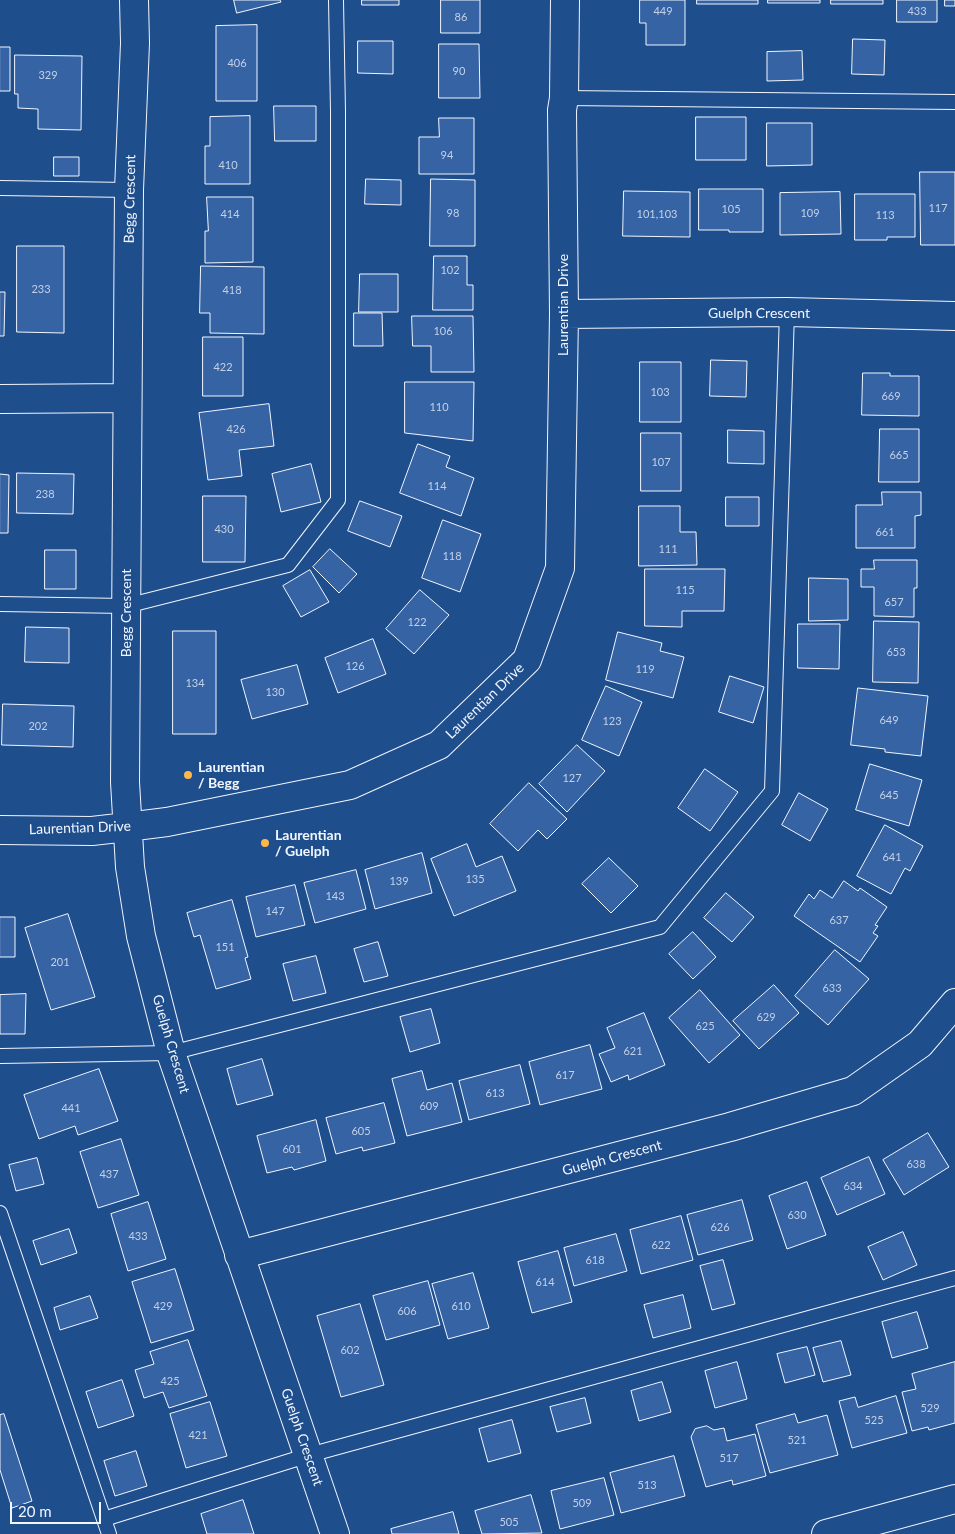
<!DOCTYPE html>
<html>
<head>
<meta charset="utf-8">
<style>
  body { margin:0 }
  #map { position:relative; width:955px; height:1534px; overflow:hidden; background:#1f4e8c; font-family:Lato,sans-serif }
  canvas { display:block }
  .scale { position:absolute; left:10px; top:1502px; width:91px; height:22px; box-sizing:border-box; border:2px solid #f2f6ff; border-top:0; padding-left:6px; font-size:15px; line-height:18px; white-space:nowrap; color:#f2f6ff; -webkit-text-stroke:4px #1f4e8c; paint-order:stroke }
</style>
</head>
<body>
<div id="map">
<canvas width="955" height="1534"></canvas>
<div class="scale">20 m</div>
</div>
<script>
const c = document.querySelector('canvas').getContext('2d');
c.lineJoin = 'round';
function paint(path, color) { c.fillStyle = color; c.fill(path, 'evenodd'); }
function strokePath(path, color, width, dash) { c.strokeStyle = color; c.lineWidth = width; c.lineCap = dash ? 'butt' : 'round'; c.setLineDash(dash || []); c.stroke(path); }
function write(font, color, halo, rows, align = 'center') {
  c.font = font + ' Lato,sans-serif'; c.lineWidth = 4; c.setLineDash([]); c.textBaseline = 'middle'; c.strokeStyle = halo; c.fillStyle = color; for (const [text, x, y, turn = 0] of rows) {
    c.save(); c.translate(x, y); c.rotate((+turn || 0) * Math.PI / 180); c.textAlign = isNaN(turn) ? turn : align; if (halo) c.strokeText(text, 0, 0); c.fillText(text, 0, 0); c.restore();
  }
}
const building = new Path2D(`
  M234 0H280L281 2 237 13Z
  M362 0H399V5H362Z
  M441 0H480V33H441Z
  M640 0H685V45H646V23H640Z
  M697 0H758V4H697Z
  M768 0H820V3H768Z
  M831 0H883V4H831Z
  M897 0H937V22H897Z
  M945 0H955V6H945Z
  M257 25V101H216V26Z
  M853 39 885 40 884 75 852 74Z
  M358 41H393V74L358 73Z
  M439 44H479L480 98H439Z
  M0 47H10V91H0Z
  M802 51 803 80 767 81V52Z
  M15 55 82 56 81 130 38 129V109L18 108V94H15Z
  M274 106H316V141H275Z
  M250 116V184H205V146H210V117Z
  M696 117H746V160H696Z
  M439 118H474V174H419V137H439Z
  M767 123H812V165L767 166Z
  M54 157H79V176H54Z
  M920 172H955V245H921Z
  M366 179 401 180V205L365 204Z
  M431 179 475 180V246H430Z
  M699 189H763V232H729V230H699Z
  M624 191 690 192V237L623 236Z
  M840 192 841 234 780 235V193Z
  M855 194H915V237H887V240H855Z
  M207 197H253V262L205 263V231H208Z
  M17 246H64V333L17 332Z
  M434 256H467V285H473V310H433Z
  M201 266 264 267V334L210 333V313H200Z
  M360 274H398V312H359Z
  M0 292H5L4 336H0Z
  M354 313H382L383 346H354Z
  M412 316H473L474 372H431V346H413Z
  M203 337H243V396H203Z
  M711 360 747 361 746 397 710 396Z
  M640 362H681V422H640Z
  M863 373H890V376H919V416L862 415Z
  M405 382H474L473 441 405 433Z
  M269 404 274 446 239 450 242 476 208 480 199 413Z
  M880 429H919V482H879Z
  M728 430 764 431V464L728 463Z
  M641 433H681V491H641Z
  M418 444 450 456 446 467 474 478 461 516 400 493Z
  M311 464 321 502 281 512 272 474Z
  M17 473 74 474 73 514 17 513Z
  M0 474 9 475 8 533H0Z
  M882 492H921V515L915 516V548H856V505H882Z
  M203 496H246L245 562H203Z
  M726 497H759V526H726Z
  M360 501 402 516 390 547 348 531Z
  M639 506H680V532H696L697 565 639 566Z
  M443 520 481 534 460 592 422 578Z
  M330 549 357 574 339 593 313 567Z
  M45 550H76V589H45Z
  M874 560H917V588H914V617L874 616V587H861V569H874Z
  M645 569H725L724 611H682V627L645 626Z
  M310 570 329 602 301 617 283 586Z
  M809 578 848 579V620L809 621Z
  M420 590 449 615 414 654 386 629Z
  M874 621 919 622 918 683 873 682Z
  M798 624H840L839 669 798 668Z
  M26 627 69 628V663L25 662Z
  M173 631H216V734H173Z
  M618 632 662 643 660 651 684 657 673 698 606 680Z
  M373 639 386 674 338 693 325 658Z
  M297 665 308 704 252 719 241 680Z
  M730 676 764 687 753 723 719 712Z
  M606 686 642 702 619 756 582 740Z
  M858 688 928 696 921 756 885 752V749L851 745Z
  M3 704 74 706 73 747 2 745Z
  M577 745 605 771 567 812 539 784Z
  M870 764 922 780 909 826 856 810Z
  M705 769 738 792 710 831 678 808Z
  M529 783 567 819 547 839 538 830 518 851 490 824Z
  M799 793 828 809 810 841 782 825Z
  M885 825 923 846 910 871 905 868 891 894 857 876Z
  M467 844 476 867 502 856 516 891 454 916 431 859Z
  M422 853 432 893 375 909 365 870Z
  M609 858 638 886 611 913 582 884Z
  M356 870 366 909 315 923 304 883Z
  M844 881 858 891 860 888 887 907 875 925 878 926 873 933 878 936 860 962 794 916 809 894 814 899 820 890 832 898Z
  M295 885 305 925 256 937 246 897Z
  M726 893 754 917 732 942 704 918Z
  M232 900 248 957 245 958 251 979 216 989 200 935 194 937 187 913Z
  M68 914 95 997 51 1010 25 928Z
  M0 917H15V957H0Z
  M693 932 716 957 693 979 669 954Z
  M378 942 388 976 364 982 354 949Z
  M835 950 869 979 828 1025 795 996Z
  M316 956 326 993 293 1001 283 964Z
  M774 985 799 1013 759 1049 733 1021Z
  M700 990 740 1035 709 1063 669 1018Z
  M26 994 25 1034H0V995Z
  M431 1009 440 1043 410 1052 400 1017Z
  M644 1013 665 1065 629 1080 628 1075 611 1082 599 1054 615 1048 607 1028Z
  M590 1045 602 1089 540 1105 529 1062Z
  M262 1059 273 1095 237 1105 227 1069Z
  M520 1065 530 1104 469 1120 459 1081Z
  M99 1069 118 1121 78 1135 75 1126 39 1139 24 1095Z
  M422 1071 427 1090 452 1083 462 1122 407 1136 392 1079Z
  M384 1103 395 1143 363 1151 362 1147 336 1154 326 1118Z
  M316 1120 326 1161 294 1170 292 1167 267 1173 257 1136Z
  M928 1133 949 1167 904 1195 883 1160Z
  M121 1139 139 1195 98 1208 80 1152Z
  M869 1157 885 1194 837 1215 821 1178Z
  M37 1158 44 1184 16 1191 9 1165Z
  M807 1182 826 1235 787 1249 769 1196Z
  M742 1200 753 1240 698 1255 687 1215Z
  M148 1202 166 1259 128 1271 111 1214Z
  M681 1216 693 1260 641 1274 630 1230Z
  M69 1229 77 1253 41 1265 33 1241Z
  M903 1232 917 1265 883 1280 868 1247Z
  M616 1234 627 1271 574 1286 564 1248Z
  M558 1251 572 1302 532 1313 518 1262Z
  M723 1260 735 1304 712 1310 700 1266Z
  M175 1269 194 1330 151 1343 132 1282Z
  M473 1273 489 1328 448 1339 432 1284Z
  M428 1281 440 1325 386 1340 373 1296Z
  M683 1295 691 1328 653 1338 644 1305Z
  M90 1296 98 1318 60 1330 54 1308Z
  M360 1304 384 1385 341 1397 317 1316Z
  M917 1312 928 1348 892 1358 882 1322Z
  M188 1340 207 1396 169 1408 163 1392 144 1398 135 1370 154 1364 150 1352Z
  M841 1341 851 1375 823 1382 813 1348Z
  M807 1347 815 1375 785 1383 777 1354Z
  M737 1362 747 1399 715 1408 705 1371Z
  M955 1362V1423L929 1430 928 1427 912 1431 902 1392 916 1389 912 1374Z
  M122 1380 134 1416 98 1428 86 1392Z
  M662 1382 671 1412 639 1421 631 1391Z
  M896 1396 907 1433 852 1448 839 1401 855 1397 858 1407Z
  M585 1398 591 1423 557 1432 550 1407Z
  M210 1402 227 1456 186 1468 170 1414Z
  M4 1414 32 1501 12 1508 0 1470V1415Z
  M795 1414 798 1423 827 1415 838 1455 770 1473 756 1425Z
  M512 1420 521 1453 488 1462 479 1429Z
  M707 1426 714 1430 724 1428 727 1441 755 1434 766 1476 733 1485 732 1480 706 1487 691 1437 695 1429Z
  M136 1451 147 1486 115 1496 104 1461Z
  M674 1456 685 1496 621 1513 610 1473Z
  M604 1478 614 1515 560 1529 551 1491Z
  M531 1495 542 1533 482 1534 475 1511Z
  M243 1500 254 1534H207L201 1514Z
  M453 1512 459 1534H392L391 1529Z`);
paint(building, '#3563a3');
strokePath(building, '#f2f6ff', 1);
const service = new Path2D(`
  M564 98 955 102
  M0 188 129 190
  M0 604 126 606 288 565 338 500V112L336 0
  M0 1056 171 1053 660 927 772 791 787 312
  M0 1213 109 1534
  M104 1519 309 1455 955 1278`);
const minor = new Path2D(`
  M134 0 135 43 129 190 125 782 130 867 141 936 171 1053 335 1534
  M564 314 787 312 955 316
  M0 399 127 398
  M0 830 92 831 127 827 167 822 350 785 439 745 527 660 560 568 564 314 562 110 564 98 565 0
  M239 1255 730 1127 853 1091 920 1044 955 1003
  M826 1534 955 1499`);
strokePath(service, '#f2f6ff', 16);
strokePath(minor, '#f2f6ff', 30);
strokePath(service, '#1f4e8c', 14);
strokePath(minor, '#1f4e8c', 28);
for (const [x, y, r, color] of [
  [188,775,5,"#ffb74d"],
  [265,843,5,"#ffb74d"]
]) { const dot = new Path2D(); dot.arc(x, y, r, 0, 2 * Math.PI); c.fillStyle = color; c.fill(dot); strokePath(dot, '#1f4e8c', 2); }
write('11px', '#c3d1e8', null, [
  ["449",663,11],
  ["433",917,11],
  ["86",461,17],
  ["406",237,63],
  ["90",459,71],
  ["329",48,75],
  ["94",447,155],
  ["410",228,165],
  ["117",938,208],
  ["105",731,209],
  ["98",453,213],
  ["109",810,213],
  ["414",230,214],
  ["101,103",657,214],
  ["113",885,215],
  ["102",450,270],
  ["233",41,289],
  ["418",232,290],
  ["106",443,331],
  ["422",223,367],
  ["103",660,392],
  ["669",891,396],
  ["110",439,407],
  ["426",236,429],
  ["665",899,455],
  ["107",661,462],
  ["114",437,486],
  ["238",45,494],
  ["430",224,529],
  ["661",885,532],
  ["111",668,549],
  ["118",452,556],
  ["115",685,590],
  ["657",894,602],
  ["122",417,622],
  ["653",896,652],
  ["126",355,666],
  ["119",645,669],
  ["134",195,683],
  ["130",275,692],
  ["649",889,720],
  ["123",612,721],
  ["202",38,726],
  ["127",572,778],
  ["645",889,795],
  ["641",892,857],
  ["135",475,879],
  ["139",399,881],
  ["143",335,896],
  ["147",275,911],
  ["637",839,920],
  ["151",225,947],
  ["201",60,962],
  ["633",832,988],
  ["629",766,1017],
  ["625",705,1026],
  ["621",633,1051],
  ["617",565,1075],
  ["613",495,1093],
  ["609",429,1106],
  ["441",71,1108],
  ["605",361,1131],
  ["601",292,1149],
  ["638",916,1164],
  ["437",109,1174],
  ["634",853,1186],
  ["630",797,1215],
  ["626",720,1227],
  ["433",138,1236],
  ["622",661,1245],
  ["618",595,1260],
  ["614",545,1282],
  ["429",163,1306],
  ["610",461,1306],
  ["606",407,1311],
  ["602",350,1350],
  ["425",170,1381],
  ["529",930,1408],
  ["525",874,1420],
  ["421",198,1435],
  ["521",797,1440],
  ["517",729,1458],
  ["513",647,1485],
  ["509",582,1503],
  ["505",509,1522]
]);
write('14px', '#f2f6ff', '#1f4e8c', [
  ["Begg Crescent",130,199,-89],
  ["Laurentian Drive",563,305,-90],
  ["Guelph Crescent",759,313],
  ["Begg Crescent",126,613,-90],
  ["Laurentian Drive",485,701,-44],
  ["Laurentian Drive",80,828,-2],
  ["Guelph Crescent",171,1044,74],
  ["Guelph Crescent",612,1158,-15],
  ["Guelph Crescent",302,1437,71]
]);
write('bold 14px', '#f2f6ff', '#1f4e8c', [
  ["Laurentian",198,767],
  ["/ Begg",198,783],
  ["Laurentian",275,835],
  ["/ Guelph",275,851]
], 'left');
</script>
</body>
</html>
